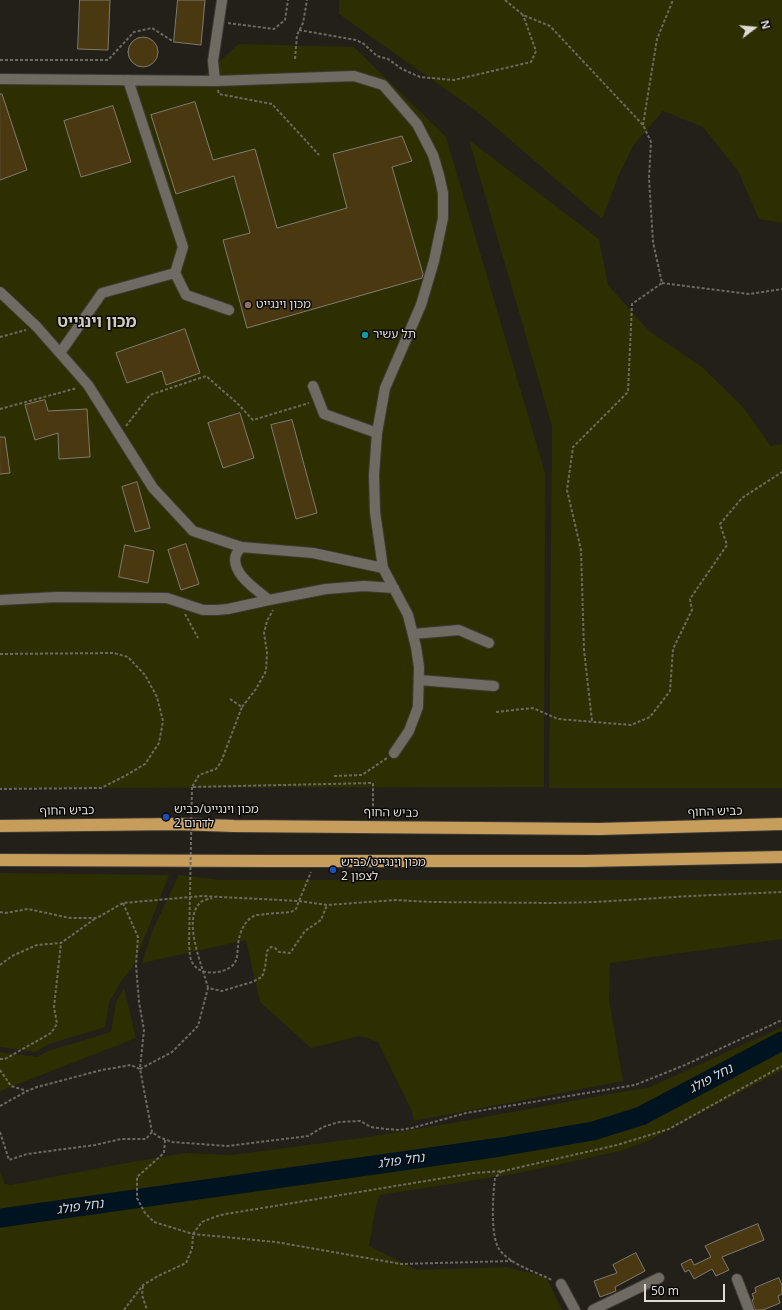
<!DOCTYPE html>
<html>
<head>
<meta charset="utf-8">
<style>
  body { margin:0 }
  #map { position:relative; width:782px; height:1310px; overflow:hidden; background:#231f19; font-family:"Noto Sans",sans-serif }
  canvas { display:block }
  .north { position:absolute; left:734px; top:8px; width:40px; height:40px; -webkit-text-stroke:3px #0b0907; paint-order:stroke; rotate:74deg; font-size:11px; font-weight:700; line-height:16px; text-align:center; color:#dedbd7 }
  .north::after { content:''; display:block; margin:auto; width:14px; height:18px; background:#dedbd7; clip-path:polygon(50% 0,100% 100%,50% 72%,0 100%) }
  .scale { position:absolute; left:644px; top:1284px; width:81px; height:18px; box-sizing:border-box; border:2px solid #dedbd7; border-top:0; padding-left:5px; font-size:12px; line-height:14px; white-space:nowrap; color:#dedbd7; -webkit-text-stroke:3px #0b0907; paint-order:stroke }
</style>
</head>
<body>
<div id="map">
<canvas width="782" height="1310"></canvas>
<div class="north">N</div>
<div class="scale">50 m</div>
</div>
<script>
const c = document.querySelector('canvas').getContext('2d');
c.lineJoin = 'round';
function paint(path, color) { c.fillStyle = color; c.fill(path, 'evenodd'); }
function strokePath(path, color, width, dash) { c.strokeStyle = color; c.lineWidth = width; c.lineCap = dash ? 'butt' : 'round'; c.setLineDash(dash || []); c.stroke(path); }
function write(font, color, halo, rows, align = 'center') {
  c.font = font + ' "Noto Sans","Noto Sans Hebrew",sans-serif'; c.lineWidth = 3; c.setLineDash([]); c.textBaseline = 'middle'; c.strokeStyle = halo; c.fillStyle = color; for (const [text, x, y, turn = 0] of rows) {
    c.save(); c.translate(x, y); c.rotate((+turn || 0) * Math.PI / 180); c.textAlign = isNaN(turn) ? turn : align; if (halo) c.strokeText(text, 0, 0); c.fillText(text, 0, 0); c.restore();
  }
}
paint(new Path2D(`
  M339 0H782V223L759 219 738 171 703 127 663 111 633 146 618 177 602 219 479 113 339 14Z
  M239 44 354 47 446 137 545 473 544 787 0 788V79L201 78Z
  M469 140 599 239 608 285 649 331 702 367 742 406 771 446 782 444V788H549L552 426Z
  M0 873 169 875 133 967 122 980 109 1003 105 1027 49 1044 35 1052 0 1047Z
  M179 875 220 880H782V939L610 963 609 1000 623 1081 414 1121 412 1111 378 1042 360 1036 311 1048 260 1002 246 940 142 963 153 929Z
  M124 988 136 1038 0 1091V1052L37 1057 48 1051 111 1032 116 1002Z
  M782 1027V1070L648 1141 620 1151 514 1174 380 1195 376 1206 369 1246 417 1270 506 1267 546 1277 562 1310H0V1171L5 1184 11 1185 110 1166 185 1153 232 1155 361 1138 458 1122 626 1091 648 1088Z`), '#2e2f00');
strokePath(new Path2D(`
  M0 1218 501 1147 593 1131 641 1116 782 1041`), '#001321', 19);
const building = new Path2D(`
  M80 0H110L108 50 78 49Z
  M178 0H205L201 45 174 42Z
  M128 52a15 15 0 1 1 30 0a15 15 0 1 1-30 0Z
  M0 94H2L27 170 0 180Z
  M195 102 213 160 255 149 277 228 347 208 333 154 402 136 412 161 392 167 423 274 422 278 247 328 223 240 250 233 234 176 176 194 151 115Z
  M113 106 131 162 81 177 64 121Z
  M185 329 200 373 166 385 162 371 127 383 116 353Z
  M45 400 48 411 87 409 90 457 59 459 58 433 35 440 25 405Z
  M240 413 254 458 223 468 208 423Z
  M292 420 317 513 296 519 271 425Z
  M0 437H5L10 473 0 474Z
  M137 482 150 528 135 532 122 487Z
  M186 544 199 584 181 590 168 550Z
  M125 545 154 551 148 583 119 577Z
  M758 1224 764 1240 722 1257 729 1270 716 1276 712 1269 694 1279 689 1270 685 1272 681 1264 691 1259 694 1265 711 1257 705 1246 718 1240Z
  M636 1253 645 1271 615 1287 616 1291 600 1297 594 1281 617 1273 613 1265Z
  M779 1278 782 1285V1294L778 1296 780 1303 763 1310H755L752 1300 754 1299 752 1294 756 1292 755 1288Z`);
paint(building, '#4a3811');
strokePath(building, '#7f7b73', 1);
const minor = new Path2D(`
  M0 79 215 81 354 76 383 85 417 124 433 155 439 175 443 193V218L434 261 421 305 385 388 377 433 374 475 375 512 383 568 408 615 416 647 419 667 418 707 409 731 394 753
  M215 81 213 61 222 0
  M175 273 186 295 229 310
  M0 292 37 327 88 385 153 488 193 531 241 547 313 553 383 568
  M60 353 102 293 175 273 183 247 128 80
  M313 386 324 414 377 433
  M241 547C240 549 237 552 236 555 230 573 257 590 269 600
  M0 600 57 597 167 598 203 610H217L228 609 269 600 326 589 364 586 394 588
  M413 634 459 630 489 643
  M419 680 494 686
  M737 1279 749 1310
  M561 1284 575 1310
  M593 1310 659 1278`);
const highway = new Path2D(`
  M0 826 177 824 234 826 599 829 782 824
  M0 860 268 861H585L782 857`);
strokePath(minor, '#3e3b37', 12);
strokePath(highway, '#3e3b37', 14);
strokePath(new Path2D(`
  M505 0 523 15 550 26 643 125 651 142 649 178 653 242 662 283 632 304 628 392 573 447 567 490 581 550 584 650 592 721
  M228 23 274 29 285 20 288 0
  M299 30 356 40 364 44 377 56 388 59 402 69 420 77 454 80 531 62 536 51 523 15
  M295 59 297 35 303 23 307 0
  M0 60H108L134 32 152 28 174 42
  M218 90 219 94 272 104 319 155
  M643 125 657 39 673 0
  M662 283 749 294 782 289
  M0 337 26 330
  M0 409 77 388
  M126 426 150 395 206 376 237 403 253 420 309 403
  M185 614 198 638
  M0 654 114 653 128 657 145 675 157 697 163 721 159 743 145 764 125 776 101 788 0 789
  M230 699 242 707 221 762 216 769 199 775 192 787 373 783V817
  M242 707 256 689 266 671 267 652 264 633 267 621 273 610
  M496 712 533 708 558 719 631 725 650 717 670 691 673 649 692 610 690 599 727 545 720 524 742 498 782 472
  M334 776 362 775 387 758
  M123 903 138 937 136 965 139 1002 144 1030 140 1068
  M0 912 5 913 28 909 70 918H97L123 903 202 896 299 901 327 905 396 900 431 902 553 903 595 902 691 896 782 892
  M266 914 291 912 296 909 299 901 311 872
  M0 965 12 956 37 945 61 943 96 918
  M208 988C203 967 181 919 201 902 203 900 209 899 212 898
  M0 1059H5L51 1033 57 1024 54 1007 61 943
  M140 1069 172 1052 198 1026 208 988 222 991 252 982 262 977 265 968 267 951 271 947 275 948 279 952 290 953 305 931 321 920 327 905
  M0 1070 11 1086 27 1091 37 1087 102 1070 131 1065 140 1069 152 1132
  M0 1106 27 1091
  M0 1132 9 1160 27 1154 95 1145 121 1139H146L152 1132 159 1137 172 1142 228 1146 308 1136 323 1127 339 1122 360 1121 371 1127 386 1129 400 1130 412 1128 466 1113 635 1085 685 1065 782 1020
  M165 1140 164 1153 137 1177V1198L145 1213 154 1222 193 1234 276 1242 401 1264 512 1261
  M502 1171 495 1178C493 1194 490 1235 499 1249 509 1264 536 1272 552 1280
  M143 1286 142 1295 147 1310
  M124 1310 143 1285 158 1276 186 1263 192 1249 193 1234 202 1222 220 1215 474 1173 503 1171 617 1145 669 1129 782 1066`), '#6d6964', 2, [3, 2]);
strokePath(minor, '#6f6b63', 10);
strokePath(highway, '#c69d5b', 12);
strokePath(new Path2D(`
  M192 787 189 945C190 952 189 959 194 965 202 976 224 974 233 965 238 960 237 953 238 947 238 937 243 921 254 916 257 914 262 915 266 914`), '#6d6964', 2, [3, 2]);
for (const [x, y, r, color] of [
  [248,305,4,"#8d6e63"],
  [365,335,4,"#0f9aa8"],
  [166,817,4,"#1a4fb4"],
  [333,870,4,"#1a4fb4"]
]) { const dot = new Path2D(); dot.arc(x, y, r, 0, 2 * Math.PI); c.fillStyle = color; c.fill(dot); strokePath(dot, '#0b0907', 1.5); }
write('12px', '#dedbd7', '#0b0907', [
  ["מכון וינגייט",256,305],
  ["תל עשיר",373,335],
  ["מכון וינגייט/כביש",174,810],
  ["2 לדרום",174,824],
  ["מכון וינגייט/כביש",341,863],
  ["2 לצפון",341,877]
], 'left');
write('12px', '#dedbd7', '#0b0907', [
  ["כביש החוף",67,811,-1],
  ["כביש החוף",715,812,-2],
  ["כביש החוף",391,813,1]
]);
write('italic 13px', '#badff8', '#0b0907', [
  ["נחל פולג",711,1079,-28],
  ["נחל פולג",401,1161,-8],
  ["נחל פולג",80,1207,-8]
]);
write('bold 16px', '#d0ccc3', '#0b0907', [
  ["מכון וינגייט",97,322]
]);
</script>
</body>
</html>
